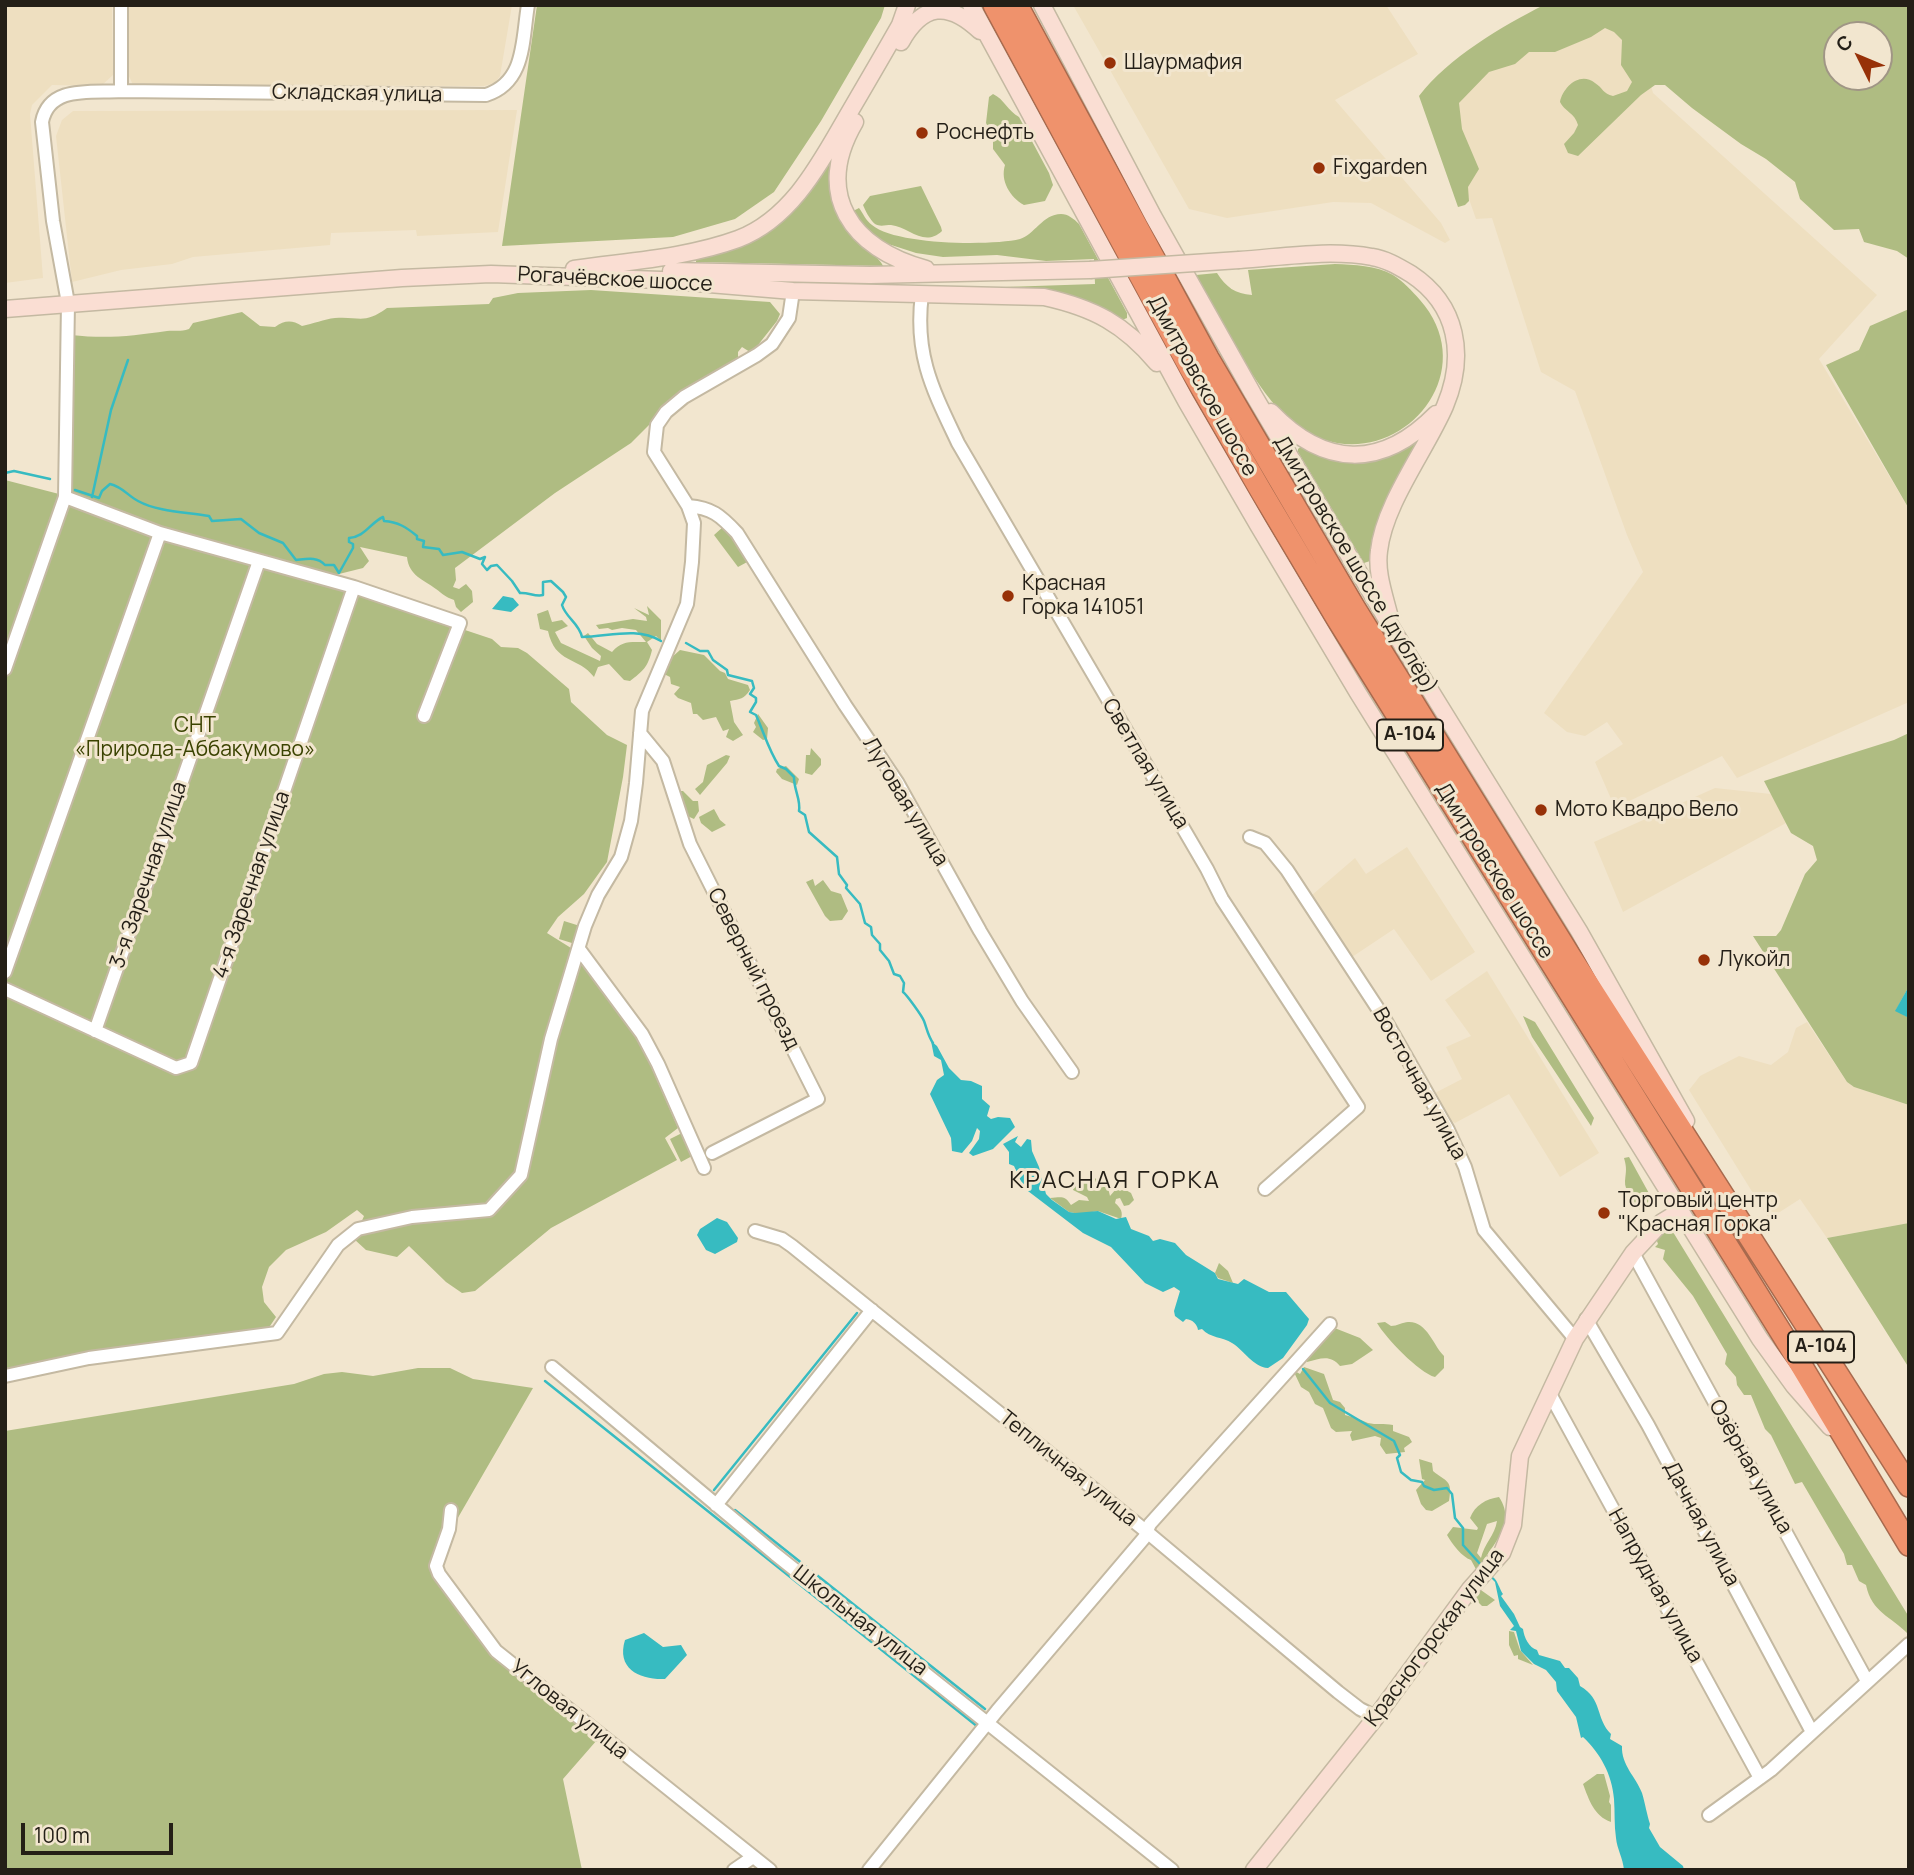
<!DOCTYPE html>
<html>
<head>
<meta charset="utf-8">
<style>
  body { margin:0 }
  #map { position:relative; width:1914px; height:1875px; overflow:hidden; background:#f2e6cf; font-family:Manrope,sans-serif }
  canvas { display:block }
  .frame { position:absolute; inset:0; border:7px solid #241f17; pointer-events:none }
  .north { position:absolute; left:1823px; top:21px; width:70px; height:70px; box-sizing:border-box; background:#f2e6cf; border:2px solid #a09685; border-radius:50%; rotate:313deg; font-size:19px; font-weight:700; line-height:28px; text-align:center; color:#241f17 }
  .north::after { content:''; display:block; margin:auto; width:24px; height:32px; background:#973108; clip-path:polygon(50% 0,100% 100%,50% 72%,0 100%) }
  .scale { position:absolute; left:21px; top:1823px; width:152px; height:32px; box-sizing:border-box; border:4px solid #241f17; border-top:0; padding-left:9px; font-size:21px; line-height:24px; white-space:nowrap; color:#241f17; -webkit-text-stroke:5px #f2e6cf; paint-order:stroke }
</style>
</head>
<body>
<div id="map">
<canvas width="1914" height="1875"></canvas>
<div class="frame"></div>
<div class="north">С</div>
<div class="scale">100 m</div>
</div>
<script>
const c = document.querySelector('canvas').getContext('2d');
c.lineJoin = 'round';
function paint(path, color) { c.fillStyle = color; c.fill(path, 'evenodd'); }
function strokePath(path, color, width, dash) { c.strokeStyle = color; c.lineWidth = width; c.lineCap = dash ? 'butt' : 'round'; c.setLineDash(dash || []); c.stroke(path); }
function write(font, color, halo, rows, align = 'center') {
  c.font = font + ' Manrope,sans-serif'; c.lineWidth = 6; c.setLineDash([]); c.textBaseline = 'middle'; c.strokeStyle = halo; c.fillStyle = color; for (const [text, x, y, turn = 0] of rows) {
    c.save(); c.translate(x, y); c.rotate((+turn || 0) * Math.PI / 180); c.textAlign = isNaN(turn) ? turn : align; if (halo) c.strokeText(text, 0, 0); c.fillText(text, 0, 0); c.restore();
  }
}
paint(new Path2D(`
  M5 5H112L113 75 101 86 52 85 32 105 30 114 43 278 5 283Z
  M128 5H512L500 76 495 83 484 86 133 85 128 74Z
  M1073 5H1386L1418 54 1335 100 1441 223 1450 240 1445 243 1371 203 1333 202 1227 218 1189 209Z
  M1609 6 1638 41 1653 93 1877 295 1819 359 1909 509V702L1737 778 1722 756 1615 808 1595 762 1623 744 1607 722 1585 736 1567 732 1544 713 1643 572 1627 535 1575 391 1541 372 1492 218 1476 219 1440 116 1443 101 1513 53Z
  M517 110 498 232 417 236 416 230 331 233 330 245 193 257 172 264 121 270 72 282 56 136 62 120 73 111Z
  M1715 788 1771 794 1786 823 1623 912 1594 842Z
  M1407 847 1475 952 1431 981 1394 929 1352 957 1312 895 1355 858 1366 874Z
  M1487 971 1599 1153 1560 1177 1509 1094 1455 1123 1447 1119 1433 1094 1462 1079 1446 1047 1471 1036 1445 1000Z
  M1807 1022 1847 1082 1854 1087 1909 1105V1223L1827 1238 1800 1199 1769 1219 1689 1090 1700 1076 1739 1056 1771 1065 1788 1052 1796 1028Z`), '#eedfc0');
paint(new Path2D(`
  M537 5H885L881 18 821 121 774 192 735 219 673 237 502 246Z
  M1544 5H1909V259L1897 251 1864 242 1859 229 1834 230 1800 199 1795 182 1766 159 1741 144 1692 108 1665 85H1655L1641 95 1578 156 1568 153 1564 144 1574 133 1578 125C1575 113 1564 111 1560 102 1563 87 1580 71 1595 83 1603 88 1603 94 1613 96L1627 91 1632 82 1621 65 1622 40 1614 32 1605 28 1591 37 1555 52H1529L1515 64 1489 72 1459 103 1462 129 1479 169 1468 187 1469 201 1465 205 1458 207 1419 96C1448 58 1502 26 1544 5ZM1837 35H1879V77H1837Z
  M993 94C1004 99 1008 111 1019 117L1049 173 1053 185 1045 201 1024 205C1010 197 1000 181 1005 165L993 149V137L986 123 989 97Z
  M830 161 833 164C836 188 836 215 851 235 859 245 880 257 883 266L696 262V259L729 249Z
  M921 186 941 227 942 231C924 248 909 227 891 225 885 225 880 227 875 224 870 220 865 210 863 205L870 196Z
  M859 208C863 213 866 221 872 225 895 245 991 246 1020 239 1034 235 1043 214 1061 214 1068 214 1074 219 1079 224L1127 313V318L1122 320 1004 290 1005 287 1095 284 1094 259 1046 261 997 255 943 257 916 253 879 241 868 233 853 211Z
  M1335 264C1354 265 1376 265 1393 275 1403 281 1412 291 1420 300 1492 382 1379 492 1292 422 1255 392 1221 318 1196 275L1217 273C1226 287 1235 294 1252 295L1248 270Z
  M591 290 770 302 780 314 777 321 754 350 750 352 742 347 738 352V360L685 389 631 443 555 493 455 568 456 580 453 587 459 589 466 584 472 591 473 602 461 612 456 607 454 600C445 597 443 594 436 589 423 579 409 576 407 557L360 547 369 561 363 568 335 575 465 619 462 629 492 639 501 647 518 648 527 653 569 689 571 702 607 735 627 745 623 777 607 862 584 894 558 917 547 933 571 948 639 1039 678 1128 665 1138 677 1160 551 1228 475 1291 462 1293 446 1282 409 1246 397 1257 366 1250 354 1239 364 1216 357 1210 326 1232 286 1250 269 1267 262 1287 264 1302 276 1317 266 1332C177 1339 93 1351 5 1369V480L59 494 71 335C107 339 132 336 167 331 175 330 180 332 189 329L193 323 242 312 260 326 275 327C285 320 292 320 302 326 313 324 324 319 335 318 359 316 364 325 387 308L489 304 493 298 518 293Z
  M1909 309V509L1826 365 1859 350 1870 326Z
  M1413 442 1418 444C1397 482 1374 517 1370 561L1364 563 1298 452V449L1303 445 1326 456Z
  M724 526 734 537 749 561 738 567 714 535Z
  M647 606 661 620V641L656 636 647 642 652 650C648 667 643 671 630 681L624 680 609 664 598 667 594 677C578 656 555 664 548 631L540 629 537 614 548 610 552 622 562 620 568 626 555 632 561 643 600 661 601 656 592 648 584 636 588 633 597 644 612 652C622 640 631 642 646 642L636 630 622 628 612 630 608 628 599 629 596 625 633 619 647 621 646 617 634 608 649 615Z
  M680 650 704 655 720 671 725 673 728 679 748 685 750 690C744 699 740 699 730 701L734 722 743 735 733 741 726 737 729 729 723 731 716 717 703 720 697 714H693L691 703 678 698 674 694 680 687 671 684 670 677 662 673 671 658Z
  M758 714 768 728 767 739 763 740 753 732 756 727 754 723Z
  M1909 733V986L1896 1010 1909 1018V1105L1854 1087 1847 1082 1753 936H1776L1781 930 1805 874 1817 860 1813 846 1791 833 1764 781 1894 740Z
  M811 748 821 759V765L812 775 805 773 806 755H810Z
  M726 755 730 756 727 763 700 795 695 789 703 782 707 765Z
  M786 766 799 779 797 785 782 779 776 772 777 769Z
  M677 791H683L693 801H698L699 811 694 819 683 814Z
  M714 809 720 820 726 825 712 832 701 823 699 817Z
  M813 879 815 886 823 880 831 891 841 894 848 911 842 920 830 921 825 916 806 882Z
  M564 921 580 926 575 944 559 939Z
  M1523 1016 1535 1022 1594 1118 1591 1126 1532 1037Z
  M684 1132 694 1155 681 1162 670 1139Z
  M1629 1157 1656 1206 1641 1211C1635 1203 1624 1191 1625 1181 1626 1171 1627 1168 1624 1158Z
  M1086 1176C1095 1177 1099 1179 1102 1188L1106 1180 1110 1196 1116 1189 1120 1191 1124 1189 1131 1193 1134 1200 1129 1205 1124 1206 1120 1198 1116 1199 1115 1203C1121 1208 1123 1212 1121 1219L1098 1211 1080 1214 1069 1212 1050 1198C1061 1197 1065 1195 1071 1205L1079 1200 1089 1201 1087 1197 1073 1190 1075 1181H1082Z
  M1909 1223V1368L1827 1238Z
  M1657 1231 1673 1232 1909 1617 1908 1634C1891 1616 1872 1613 1866 1585L1859 1581 1852 1565H1847L1844 1554 1802 1482 1795 1484 1771 1435 1765 1429 1751 1395H1744L1737 1385 1736 1377 1725 1364 1727 1354 1693 1296 1663 1259 1665 1250 1655 1247 1658 1244 1656 1238Z
  M1219 1263 1228 1271 1233 1283 1218 1278 1215 1273Z
  M1385 1322 1391 1326C1397 1326 1403 1322 1408 1322 1427 1321 1433 1345 1444 1356V1368L1435 1377C1419 1373 1385 1337 1377 1323Z
  M1332 1327 1360 1338 1373 1350 1352 1364 1340 1366C1330 1354 1320 1359 1307 1362L1305 1355Z
  M1304 1367 1324 1374 1333 1400 1340 1402 1345 1408V1415C1354 1417 1361 1420 1368 1423 1376 1425 1384 1423 1393 1425V1431L1409 1437 1412 1442 1404 1448 1405 1452 1386 1454 1380 1445 1381 1438 1375 1436 1352 1441 1350 1435 1352 1431 1336 1432 1331 1428 1323 1408 1315 1404 1309 1392 1301 1387 1293 1370 1300 1374Z
  M418 1368H450L473 1379 533 1388 430 1566 487 1651 597 1740 563 1779 582 1870H5V1431L294 1384 324 1374 342 1372 373 1376Z
  M1419 1459 1432 1463 1433 1471C1446 1482 1453 1479 1449 1501L1432 1511 1426 1510 1421 1504 1416 1490 1425 1480 1422 1479Z
  M1499 1497C1519 1527 1486 1548 1478 1573L1471 1560C1462 1557 1452 1544 1447 1535L1453 1527 1477 1530 1478 1528 1470 1518C1475 1505 1486 1499 1499 1497ZM1497 1521C1495 1535 1484 1544 1481 1558L1477 1553 1487 1524Z
  M1478 1588 1495 1600 1487 1606H1482L1478 1602 1472 1604 1469 1601Z
  M1509 1631 1514 1632 1520 1650 1533 1665 1518 1659V1655L1514 1656 1509 1645Z
  M1597 1774H1604L1610 1796 1609 1802 1611 1805V1822C1594 1816 1589 1800 1583 1784Z`), '#afbc82');
paint(new Path2D(`
  M503 596 513 598 519 605 511 612 492 609Z
  M1909 986V1018L1895 1011Z
  M931 1041 937 1046 949 1068 961 1080 971 1081 982 1086V1099L990 1106 987 1116 991 1119 998 1117 1010 1118 1015 1127 993 1149 973 1156 969 1153 979 1139 980 1131 977 1128 972 1141 962 1153 952 1151 951 1138 930 1094 937 1080 944 1075 941 1060 934 1056Z
  M1018 1136 1015 1142 1021 1147 1027 1139 1031 1140 1032 1151 1039 1167 1046 1194 1052 1200 1069 1212 1075 1213 1098 1211 1116 1219 1126 1217 1131 1229 1149 1236 1153 1241 1160 1239 1175 1243 1186 1255 1215 1273 1218 1279 1238 1284 1244 1279 1269 1292H1286L1309 1319 1307 1325 1283 1358 1268 1368C1253 1367 1245 1351 1232 1343 1223 1337 1210 1338 1202 1329L1198 1330C1197 1324 1193 1320 1186 1319L1183 1322 1175 1316 1174 1311 1180 1291 1174 1287 1163 1292 1145 1283 1111 1247 1083 1233 1024 1188 1014 1166 1009 1164V1152L1003 1144Z
  M717 1218 727 1222 738 1238 737 1242 715 1254 706 1250 697 1235 700 1229Z
  M1487 1574C1498 1577 1498 1587 1503 1594L1501 1596 1514 1614 1520 1627 1523 1629C1524 1637 1529 1648 1537 1650L1539 1655 1560 1661 1565 1668H1569L1578 1678 1580 1686C1603 1699 1595 1718 1611 1734L1610 1739 1622 1746C1621 1765 1636 1777 1642 1793 1645 1803 1647 1815 1650 1824L1649 1828 1660 1847 1683 1866 1684 1870H1624C1623 1858 1617 1849 1616 1838 1614 1825 1615 1812 1614 1799 1612 1774 1600 1753 1583 1737L1581 1738 1576 1717 1557 1691 1556 1682 1546 1670 1534 1664 1521 1651 1516 1631 1510 1630 1514 1626 1500 1606 1495 1582Z
  M644 1633 663 1647 681 1645 687 1655 665 1679C640 1680 616 1669 625 1640Z`), '#37bbc1');
strokePath(new Path2D(`
  M5 473 14 471 50 479
  M75 490 99 498 102 491 110 484C123 487 128 496 138 501 158 512 186 512 209 516L212 521 241 519 259 533 283 543 296 560C306 559 317 556 325 565H334L339 573 353 548V544L349 542V538C365 537 370 523 383 517L384 521C398 522 406 527 417 536V539L424 541 423 547 439 549 443 555 462 552 480 559 485 557 482 564 487 570 491 566 497 565 512 581 520 593C528 592 535 597 543 595V582L551 581 563 592 566 597 562 605C566 618 579 623 582 637 608 637 636 626 661 641
  M92 497 111 410 128 360
  M686 643 700 651H708L713 660 727 670 728 675 752 681 754 688 750 694 756 698V702L750 712 756 715C764 733 769 751 779 766L786 769 794 777C794 791 801 799 799 811L805 815 809 832 837 857 839 874 847 885 846 888 860 904 865 923 871 927 872 935 880 944V950L889 961 894 974 900 976 904 983 903 992C907 995 922 1016 924 1021 927 1029 928 1036 933 1043
  M1303 1369 1330 1403 1394 1441 1400 1455 1397 1458 1401 1472 1411 1480 1422 1482 1424 1486 1434 1490 1447 1488 1452 1494 1455 1518 1463 1528V1545L1481 1565
  M545 1381 978 1727
  M714 1490 857 1313
  M735 1510 985 1709`), '#37bbc1', 2.5);
const street = new Path2D(`
  M121 91 486 95C526 82 522 40 528 5
  M922 294C914 355 933 390 958 443L1207 869 1222 899 1358 1107 1265 1189
  M65 497 160 533 354 587 460 623 424 716
  M688 506C712 508 720 515 737 533L845 705 897 782 980 931 1022 1001 1072 1072
  M5 669 65 497 68 303 53 221 42 122C49 85 91 93 121 91V5
  M640 733 663 761 690 844 818 1099 712 1153
  M1250 837 1265 843 1287 870 1384 1018 1448 1130 1465 1167 1484 1230 1575 1339
  M579 949 642 1034 658 1064 704 1168
  M5 972 160 533
  M5 989 176 1068 191 1063 354 587
  M95 1031 259 561
  M755 1231 782 1239 792 1246 1147 1532 1338 1692 1360 1709 1376 1717
  M1633 1253 1867 1681
  M1586 1319 1648 1425 1812 1732
  M552 1367 775 1554 1172 1870
  M5 1376 89 1358 277 1333 338 1245 358 1229 412 1217 489 1210 521 1175 551 1039 585 926 598 895 621 857 631 821 636 783 642 711 687 604 692 562 694 523 688 506 654 452 657 425 666 412 684 397 757 355 772 344 789 318 793 291
  M1550 1394 1760 1778
  M716 1505 872 1310
  M451 1510 449 1529 436 1566 439 1574 496 1651 770 1870
  M1709 1815 1771 1770 1909 1644
  M734 1870 753 1857
  M869 1870 997 1711 1144 1538 1150 1524 1330 1324`);
const secondary = new Path2D(`
  M971 5 1186 401 1258 525 1358 693 1760 1339 1794 1386 1830 1427
  M1042 5 1153 216 1253 394 1393 630 1579 931 1686 1121
  M901 42C923 3 948 1 980 31
  M855 122C813 194 851 249 926 269
  M1239 260C1283 257 1329 249 1372 257 1386 259 1399 267 1411 274 1458 305 1466 356 1445 406 1426 450 1384 504 1379 551 1376 572 1384 594 1389 614
  M574 269C628 261 686 258 738 239 793 218 821 161 849 113 866 84 883 55 900 25L907 5
  M671 271 870 275 1090 270
  M5 309 402 278 491 274 661 280 793 291 1044 297C1094 308 1124 324 1157 363
  M1271 412C1324 467 1381 470 1436 414
  M1254 1870 1376 1717 1470 1589 1502 1553 1513 1525 1520 1456 1575 1339 1633 1253 1662 1222 1680 1211`);
const highway = new Path2D(`
  M994 5 1190 368 1261 491 1336 617 1789 1345 1909 1545
  M1017 5 1208 358 1354 607 1570 956 1909 1486`);
strokePath(street, '#c4b9a2', 16);
strokePath(secondary, '#c4b9a2', 19);
strokePath(highway, '#a86a4e', 24);
strokePath(street, '#fff', 12);
strokePath(secondary, '#faded3', 16);
strokePath(highway, '#ef926c', 21);
const secondaryBridge = new Path2D(`
  M1090 270 1239 260`);
strokePath(secondaryBridge, '#c4b9a2', 19, []);
strokePath(secondaryBridge, '#faded3', 16);
for (const [x, y, r, color] of [
  [1110,63,7,"#973108"],
  [922,133,7,"#973108"],
  [1319,168,7,"#973108"],
  [1008,596,7,"#973108"],
  [1541,810,7,"#973108"],
  [1704,960,7,"#973108"],
  [1604,1213,7,"#973108"]
]) { const dot = new Path2D(); dot.arc(x, y, r, 0, 2 * Math.PI); c.fillStyle = color; c.fill(dot); strokePath(dot, '#f2e6cf', 2.5); }
for (const [x, y, w] of [
  [1410,735,66],
  [1821,1347,66]
]) { const box = new Path2D(); box.roundRect(x - w / 2, y - 15.5, w, 31, 5); c.fillStyle = '#f2e6cf'; c.fill(box); strokePath(box, '#241f17', 2); }
write('bold 19px', '#241f17', null, [
  ["А-104",1410,735],
  ["А-104",1821,1347]
]);
write('21px', '#241f17', '#f2e6cf', [
  ["Шаурмафия",1124,63],
  ["Роснефть",936,133],
  ["Fixgarden",1333,168],
  ["Красная",1022,584],
  ["Горка 141051",1022,608],
  ["Мото Квадро Вело",1555,810],
  ["Лукойл",1718,960],
  ["Торговый центр",1618,1201],
  ["\"Красная Горка\"",1618,1225]
], 'left');
write('21px', '#241f17', '#f2e6cf', [
  ["Складская улица",357,94,1],
  ["Рогачёвское шоссе",615,280,3],
  ["Дмитровское шоссе",1202,386,61],
  ["Дмитровское шоссе (дублёр)",1355,565,59],
  ["Светлая улица",1145,764,59],
  ["Луговая улица",905,802,59],
  ["Дмитровское шоссе",1494,871,58],
  ["3-я Заречная улица",149,875,-71],
  ["4-я Заречная улица",252,885,-71],
  ["Северный проезд",753,969,63],
  ["Восточная улица",1419,1084,61],
  ["Озёрная улица",1750,1467,61],
  ["Тепличная улица",1068,1469,39],
  ["Дачная улица",1701,1524,62],
  ["Напрудная улица",1655,1586,61],
  ["Школьная улица",860,1621,38],
  ["Красногорская улица",1435,1638,-53],
  ["Угловая улица",569,1710,39]
]);
write('21px', '#3a4301', '#f2e6cf', [
  ["СНТ",195,726],
  ["«Природа-Аббакумово»",195,750]
]);
c.letterSpacing = '2px';
write('24px', '#241f17', '#f2e6cf', [
  ["КРАСНАЯ ГОРКА",1115,1181]
]);
c.letterSpacing = '0px';
</script>
</body>
</html>
